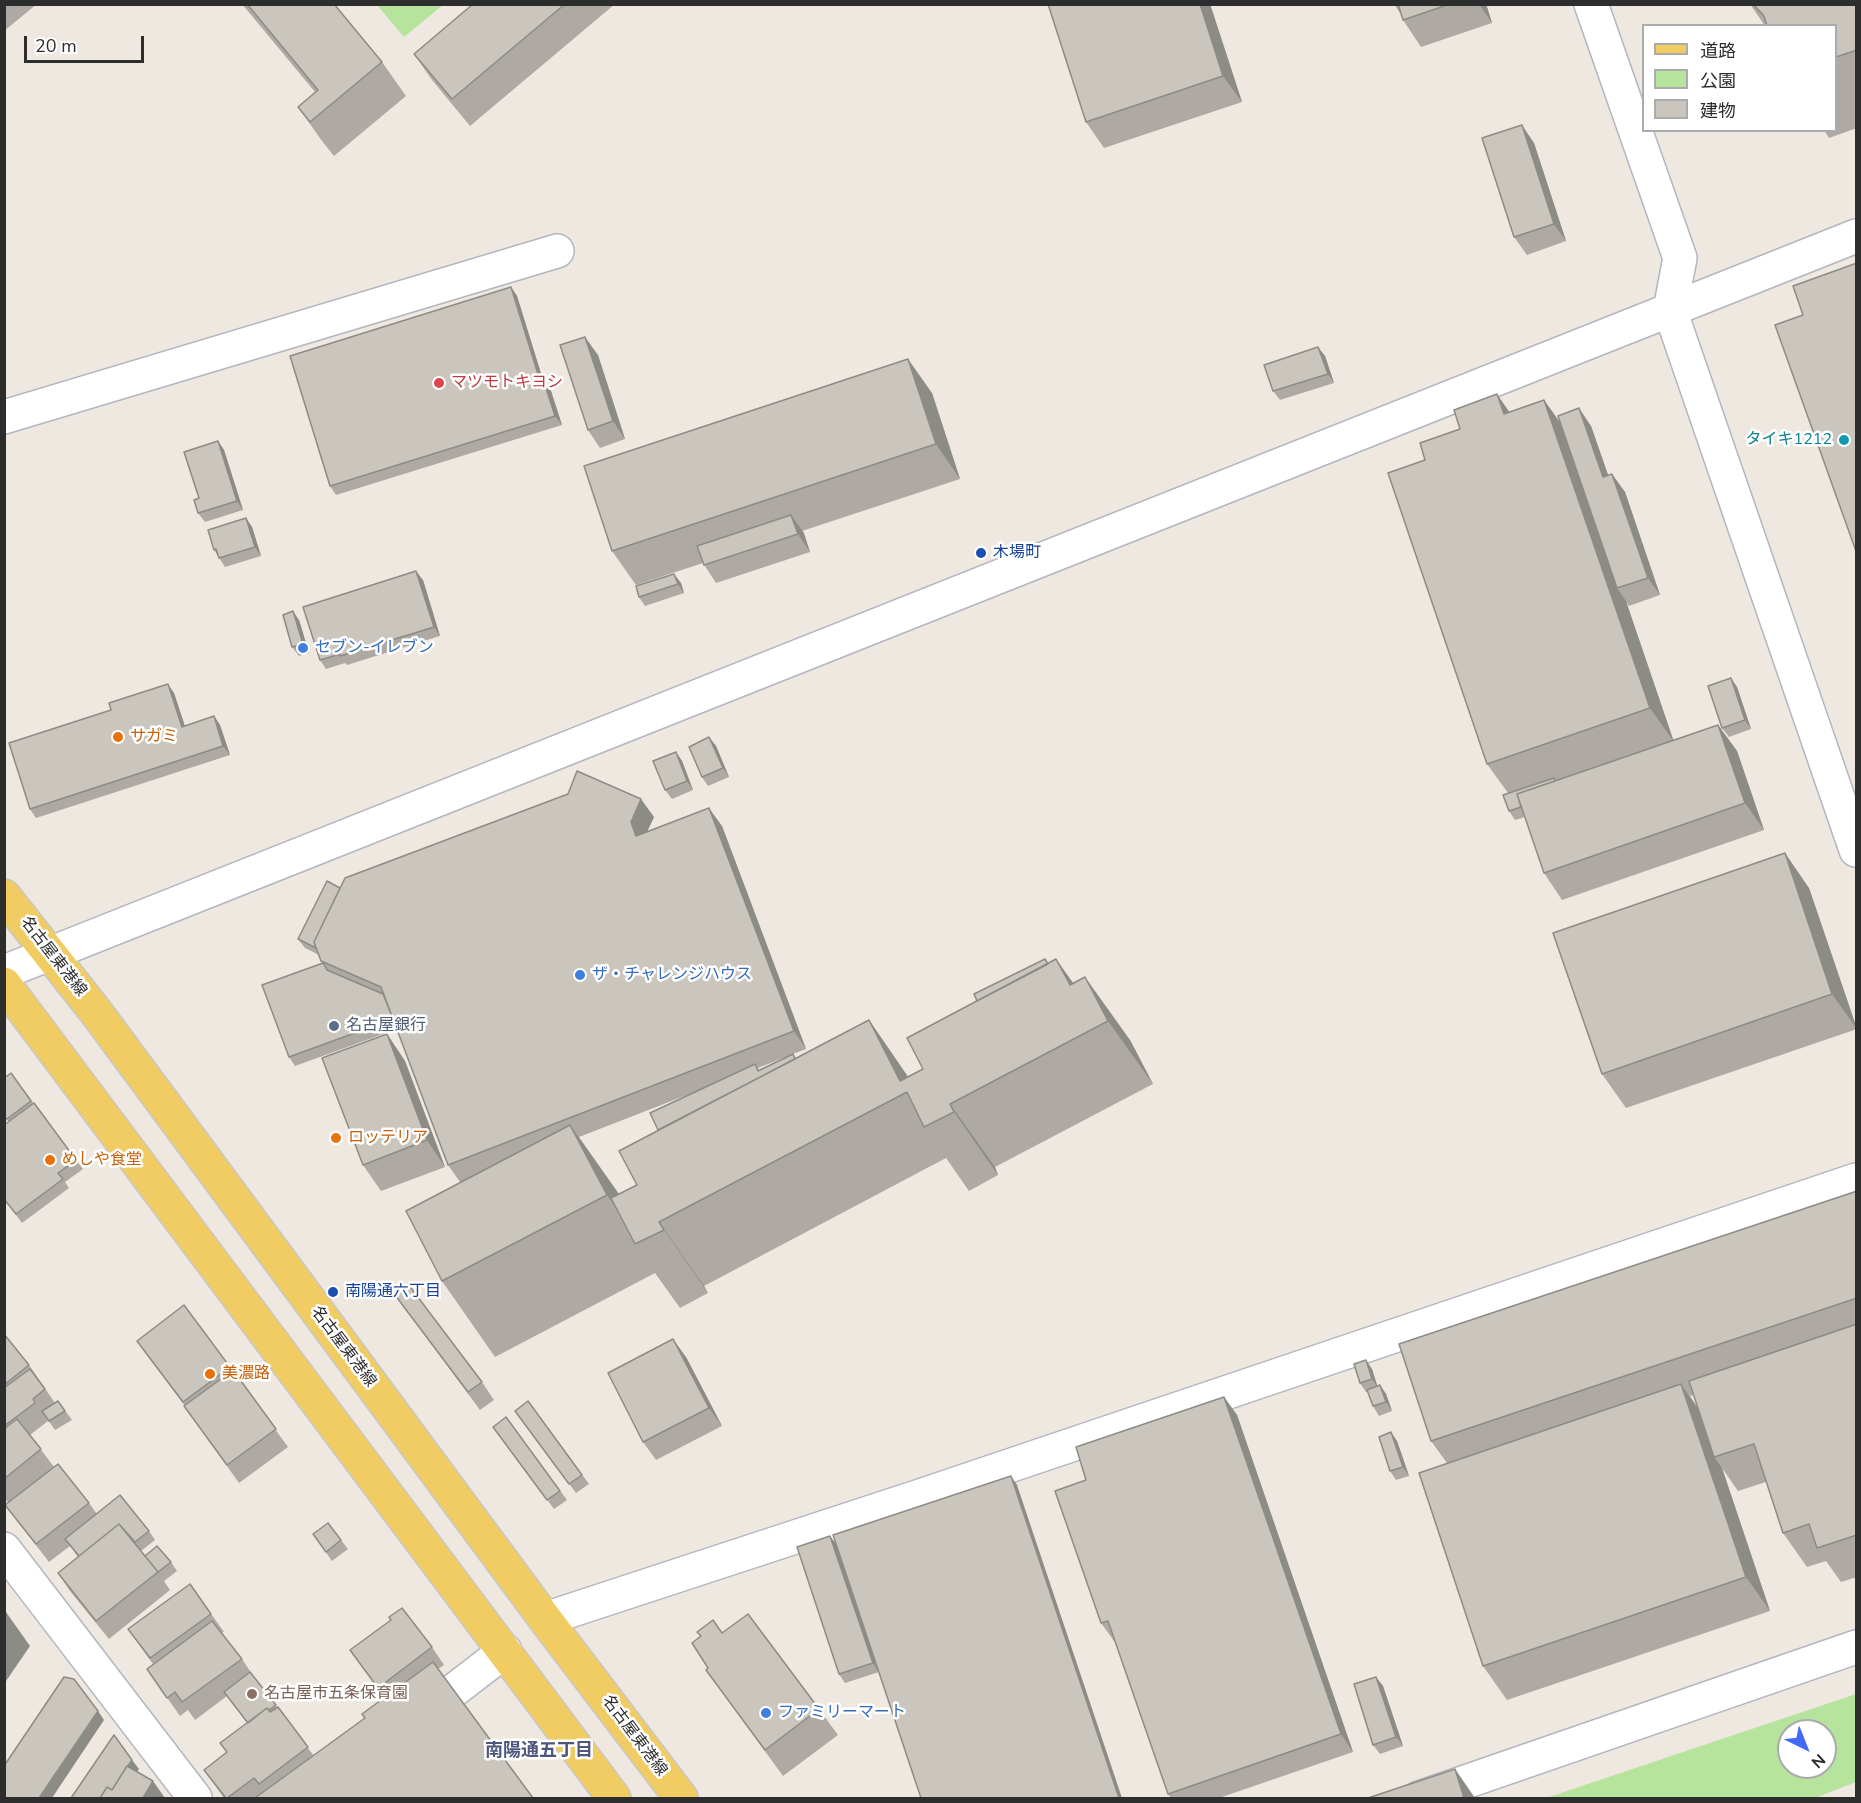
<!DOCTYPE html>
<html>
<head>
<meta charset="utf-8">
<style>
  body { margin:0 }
  #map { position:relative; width:1861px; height:1803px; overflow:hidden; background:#eee8e0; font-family:"Nunito Sans","Noto Sans JP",sans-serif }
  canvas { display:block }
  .frame { position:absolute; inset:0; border:6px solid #2d2d2d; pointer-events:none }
  .legend { position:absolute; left:1642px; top:24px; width:195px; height:108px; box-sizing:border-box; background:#fff; border:2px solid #ababab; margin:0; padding:8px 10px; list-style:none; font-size:18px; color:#2d2d2d }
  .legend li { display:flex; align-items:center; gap:12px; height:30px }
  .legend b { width:30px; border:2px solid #ababab }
  .north { position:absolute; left:1777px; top:1719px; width:60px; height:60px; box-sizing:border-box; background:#fff; border:2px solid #ababab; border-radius:50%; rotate:137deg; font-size:16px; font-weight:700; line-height:24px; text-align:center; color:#2d2d2d }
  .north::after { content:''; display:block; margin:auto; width:21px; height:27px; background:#4269f9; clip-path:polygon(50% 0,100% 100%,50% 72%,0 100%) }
  .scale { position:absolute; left:24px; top:36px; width:120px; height:27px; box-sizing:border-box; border:3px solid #2d2d2d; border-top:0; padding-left:8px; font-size:18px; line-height:21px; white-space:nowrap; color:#2d2d2d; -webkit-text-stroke:4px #fff; paint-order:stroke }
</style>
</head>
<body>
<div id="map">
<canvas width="1861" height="1803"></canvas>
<div class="frame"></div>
<ul class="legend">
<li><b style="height:8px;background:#f0cc63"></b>道路</li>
<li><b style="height:16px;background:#b7e49d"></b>公園</li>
<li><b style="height:16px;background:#cac6be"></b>建物</li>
</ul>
<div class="north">N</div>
<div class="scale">20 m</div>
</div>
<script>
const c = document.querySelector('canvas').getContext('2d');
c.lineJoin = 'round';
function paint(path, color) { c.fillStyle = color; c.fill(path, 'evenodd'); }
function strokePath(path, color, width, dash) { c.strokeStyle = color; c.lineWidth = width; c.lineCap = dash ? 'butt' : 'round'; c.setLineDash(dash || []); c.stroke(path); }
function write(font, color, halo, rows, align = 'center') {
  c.font = font + ' "Nunito Sans","Noto Sans JP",sans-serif'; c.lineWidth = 5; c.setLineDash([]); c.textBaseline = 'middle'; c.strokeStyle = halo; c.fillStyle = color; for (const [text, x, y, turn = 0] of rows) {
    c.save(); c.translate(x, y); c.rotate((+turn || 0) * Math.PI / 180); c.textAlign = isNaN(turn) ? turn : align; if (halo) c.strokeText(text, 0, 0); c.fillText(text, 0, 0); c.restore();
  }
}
paint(new Path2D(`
  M377 5H443L404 37Z
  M1856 1694V1782L1815 1798H1546ZM1789 1731H1825V1767H1789Z`), '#b7e49d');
const minor = new Path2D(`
  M1591 4 1680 258 1670 310 1856 850
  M4 417 557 251
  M4 972 1856 236
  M4 1549 195 1798
  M545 1619 920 1496 1856 1180
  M418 1718 505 1651
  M1419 1798 1856 1647`);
const major = new Path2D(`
  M4 896 96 1012 545 1619 681 1798
  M4 984 614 1798`);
strokePath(minor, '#b3b6c0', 36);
strokePath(major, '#c8c8c8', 36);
strokePath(minor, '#fff', 33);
strokePath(major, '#f0cc63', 33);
paint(new Path2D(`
  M4 4H37L4 31Z
  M242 4H334L382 62 406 96 334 156 322 141 298 107 315 92Z
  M473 4H615L470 126 432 80 414 54Z
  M1048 4H1210L1242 102 1104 148 1086 122Z
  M1394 4H1486L1492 23 1421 47 1403 20 1400 13Z
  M1750 4H1857V128L1829 138 1824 130H1836V26H1765Z
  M1534 143 1566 241 1527 255 1514 237Z
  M511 287 517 296 544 383 551 391 562 425 336 495 330 486Z
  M598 355 625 439 600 448 588 430Z
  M1325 356 1334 383 1280 400 1273 391Z
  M932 393 960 479 802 531 810 552 716 583 703 563 636 585 612 551Z
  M1544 400 1559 421 1591 426 1608 475 1625 492 1660 595 1629 606 1626 602 1673 740 1718 725 1737 751 1764 830 1562 900 1544 873 1525 817 1515 820 1509 811 1508 793 1487 764 1425 460 1509 412Z
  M218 441 224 450 243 510 205 522 198 513 199 498Z
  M246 518 252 527 261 556 225 567 214 550Z
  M423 580 440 636 347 665 345 663 326 669 320 660Z
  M681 583 684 593 645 606 639 597Z
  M299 620 309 653 299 656 292 647Z
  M1737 687 1751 729 1729 737 1722 728Z
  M174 693 185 726 214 716 220 725 230 755 36 818 30 809 111 710Z
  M709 737 716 746 729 777 708 786 702 777Z
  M676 752 682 761 693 790 672 799 665 790Z
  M654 817 647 832 722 826 806 1049 793 1054 796 1058 869 1020 908 1077 923 1069 1048 963 1056 959 1073 983 1130 1040 1153 1084 995 1167 998 1175 969 1191 946 1158 704 1286 708 1293 680 1308 655 1273 495 1357 442 1281 460 1182 448 1165 397 1029 295 1066 289 1057 323 963 319 955 305 948 298 939 340 888ZM788 1056 759 1070 758 1068ZM692 1093 658 1130 637 1185 619 1194 579 1137Z
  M1809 888 1857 1029 1626 1108 1602 1074Z
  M387 1034 405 1061 445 1167 381 1191 363 1165Z
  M11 1073 83 1169 65 1182 69 1188 22 1223 4 1199 9 1122 4 1116Z
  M1857 1191V1577L1841 1582 1826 1561 1807 1567 1783 1533 1766 1482 1738 1491 1722 1468 1770 1611 1507 1700 1483 1666 1447 1463 1431 1441ZM1694 1395 1698 1408 1690 1396Z
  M395 1295 482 1382 494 1400 480 1410Z
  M4 1334 29 1365 55 1403 58 1401 72 1420 55 1430 46 1417 48 1421 30 1435 54 1467 89 1503 97 1514 149 1531 155 1540 141 1551 145 1556 171 1562 177 1571 164 1581 170 1590 109 1639 70 1591 58 1573 78 1557 70 1546 49 1562 18 1522 5 1505 8 1502 4 1498Z
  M143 1350 230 1367 288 1447 239 1483 197 1424 185 1406Z
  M686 1357 722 1426 656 1460 643 1442Z
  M1372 1369 1377 1386 1380 1385 1386 1394 1392 1411 1379 1416 1373 1406 1368 1392H1366L1360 1383Z
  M1224 1397 1237 1415 1353 1752 1219 1798H1171L1168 1794 1115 1641H1114L1101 1623 1086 1480Z
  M528 1401 589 1484 576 1493 515 1411Z
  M506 1417 567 1500 554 1509 493 1427Z
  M1397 1441 1409 1476 1396 1480 1390 1471Z
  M1011 1476 1017 1485 879 1672 845 1683 839 1674 837 1545Z
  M313 1534 341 1540 348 1549 332 1561Z
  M190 1584 224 1632 221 1633 242 1659 254 1677 314 1756 365 1718 385 1697 350 1650 432 1647 444 1665 438 1669 533 1798H224L204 1770 227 1753 220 1743 247 1723 227 1696 195 1720 188 1710 180 1716 147 1669 153 1664 128 1629Z
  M722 1633 819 1709 838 1735 783 1776 706 1670 708 1668Z
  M1376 1677 1383 1686 1403 1746 1380 1754 1373 1745Z`), '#aeaaa3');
paint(new Path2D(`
  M1200 4H1210L1242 102 1223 76Z
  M1479 4H1486L1492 23Z
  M1522 125 1534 143 1566 241 1554 224Z
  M511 287 517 296 547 393 541 384Z
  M585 337 598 355 625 439 613 421Z
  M1318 347 1325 356 1334 383 1328 374Z
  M908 359 932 393 960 479 936 444Z
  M544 382 551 391 562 425 555 416Z
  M1497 394 1521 429 1504 414Z
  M1544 400 1568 434 1617 588 1626 601 1674 742 1650 708Z
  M1579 408 1591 426 1615 495 1603 477Z
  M218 441 224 450 243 510 237 501Z
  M1612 474 1625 492 1660 595 1648 578Z
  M791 515 804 533 810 552 798 534Z
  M246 518 252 527 261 556 255 547Z
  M416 571 423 580 440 636 434 627Z
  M674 574 681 583 684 593 678 584Z
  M293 611 299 620 309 653 303 644Z
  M1731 678 1737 687 1751 729 1745 720Z
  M168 684 174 693 188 736 182 727Z
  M214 716 220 725 230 755 223 746Z
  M1718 725 1737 751 1764 830 1745 803Z
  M709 737 716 746 729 777 723 768Z
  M676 752 682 761 693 790 687 781Z
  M641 799 654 817 643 840 636 836 631 822Z
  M709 808 722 826 806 1049 794 1031Z
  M1785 853 1809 888 1857 1029 1832 994Z
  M1056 959 1102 1024 1070 985Z
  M1085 977 1130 1040 1153 1084 1108 1021Z
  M869 1020 913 1084 900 1081Z
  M387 1034 405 1061 445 1167 427 1140Z
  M950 1104 995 1167 998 1175 954 1112Z
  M570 1125 623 1200 640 1242 607 1195Z
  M659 1222 704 1286 708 1293 664 1230Z
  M673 1339 686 1357 722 1426 709 1408Z
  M1366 1360 1372 1369 1378 1388 1372 1379Z
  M1681 1384 1705 1419 1714 1457 1722 1468 1770 1611 1746 1577Z
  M1380 1385 1386 1394 1392 1411 1386 1402Z
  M1224 1397 1237 1415 1353 1752 1341 1734Z
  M1391 1432 1397 1441 1409 1476 1403 1467Z
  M1011 1476 1017 1485 1122 1798H1119Z
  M830 1536 837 1545 879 1672 873 1663Z
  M6 1612 30 1646 4 1684V1615Z
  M1376 1677 1383 1686 1403 1746 1396 1737Z
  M98 1711 104 1720 52 1798H39Z
  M132 1760 139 1769 118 1798H106Z
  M1455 1769 1475 1798H1464Z
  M153 1781 165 1798H143Z`), '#8d8b85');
const building = new Path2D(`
  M247 4H334L382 62 310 122 298 107 318 90Z
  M473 4H565L452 99 414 54Z
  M1048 4H1200L1223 76 1086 122Z
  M1398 4H1450L1403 20Z
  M1753 4H1857V50L1836 57V26H1767L1764 16Z
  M1522 125 1554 224 1514 237 1482 138Z
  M1857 263V554L1775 325 1803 315 1793 286Z
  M511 287 541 384 544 382 555 416 330 486 290 356Z
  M585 337 613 421 588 430 560 345Z
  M1318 347 1328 374 1273 391 1264 365Z
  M908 359 936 444 612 551 584 466Z
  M1497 394 1504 414 1544 400 1650 708 1487 764 1388 473 1425 460 1420 443 1460 429 1454 410Z
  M1579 408 1603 477 1612 474 1648 578 1617 588 1558 416Z
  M218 441 237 501 198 513 194 500 199 498 184 452Z
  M791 515 798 534 704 565 697 546Z
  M246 518 255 547 219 558 216 549 214 550 208 530Z
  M416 571 434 627 340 656V654L320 660 303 607Z
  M674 574 678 584 639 597 636 586Z
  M293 611 303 644 292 647 283 615Z
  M1731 678 1745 720 1722 728 1708 686Z
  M168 684 182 727 214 716 223 746 30 809 9 743 111 710 109 703Z
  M1718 725 1745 803 1544 873 1517 794Z
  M709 737 723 768 702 777 689 747Z
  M676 752 687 781 665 790 653 761Z
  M577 771 641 799 631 822 636 836 709 808 794 1031 448 1165 381 987 321 961 314 942 345 878 568 794Z
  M1554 778 1555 781 1517 794 1521 807 1509 811 1503 795Z
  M1785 853 1832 994 1602 1074 1553 933Z
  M327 881 340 888 314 942 316 948 298 939Z
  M1045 959 1048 964 977 1001 974 994Z
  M1056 959 1070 985 1085 977 1108 1021 950 1104 954 1112 924 1127 907 1092 659 1222 664 1230 635 1244 611 1198 637 1185 619 1151 869 1020 900 1081 923 1069 907 1038Z
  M323 963 327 970 383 994 393 1019 289 1057 262 985Z
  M387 1034 427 1140 363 1165 322 1058Z
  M793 1054 795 1059 658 1130 650 1113 755 1064 758 1071Z
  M11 1073 31 1101 7 1119 4 1116V1078Z
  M34 1103 76 1160 58 1173 63 1179 16 1214 4 1199V1125Z
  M570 1125 607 1195 442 1281 406 1211Z
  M1857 1191V1298L1431 1441 1399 1344Z
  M408 1284 482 1382 468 1392 395 1295Z
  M184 1305 230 1367 183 1402 137 1341Z
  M1857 1324V1535L1817 1548 1809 1524 1783 1533 1754 1444 1714 1457 1689 1381Z
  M4 1334 29 1365 4 1385Z
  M673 1339 709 1408 643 1442 608 1373Z
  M1366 1360 1372 1379 1360 1383 1354 1364Z
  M30 1369 45 1389 33 1399 35 1403 4 1426V1388Z
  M233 1370 276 1429 227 1465 184 1406Z
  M1681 1384 1746 1577 1483 1666 1419 1473Z
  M1380 1385 1386 1402 1373 1406 1367 1390Z
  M1224 1397 1341 1734 1168 1794 1108 1621 1101 1623 1055 1491 1086 1480 1076 1447Z
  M58 1401 65 1411 49 1421 42 1411Z
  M528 1401 582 1475 569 1484 515 1411Z
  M506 1417 560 1491 547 1500 493 1427Z
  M17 1419 41 1449 4 1479V1429Z
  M1391 1432 1403 1467 1390 1471 1379 1437Z
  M58 1464 89 1503 36 1544 5 1505Z
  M1011 1476 1119 1798H921L833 1535Z
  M120 1495 149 1531 135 1542 119 1524 79 1556 65 1539Z
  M328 1523 341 1540 326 1552 313 1534Z
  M119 1524 158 1572 96 1621 58 1573Z
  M830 1536 873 1663 839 1674 797 1547Z
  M157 1546 171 1562 158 1572 145 1556Z
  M190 1584 211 1614 150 1658 128 1629Z
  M402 1608 432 1647 378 1688 350 1650 391 1620 389 1617Z
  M748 1614 819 1709 765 1750 706 1670 708 1668 692 1643 701 1636 697 1632 713 1620 722 1633Z
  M212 1621 242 1659 182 1702 175 1692 167 1698 147 1669Z
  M433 1662 533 1798H255L365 1718 362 1714Z
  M250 1672 276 1705 269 1710 267 1708 248 1723 224 1692Z
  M64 1677 74 1679 98 1711 39 1798H4V1766Z
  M1376 1677 1396 1737 1373 1745 1354 1684Z
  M278 1707 308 1747 259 1784 254 1778 227 1798H226L204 1770 227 1752 220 1743 267 1708 270 1712Z
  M114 1735 132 1760 128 1766H127L112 1790 107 1787 100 1798H71Z
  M127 1766 153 1781 143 1798H100L107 1787 112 1790Z
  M1455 1769 1464 1798H1368Z`);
paint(building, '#cac6be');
strokePath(building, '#8d8b85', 1.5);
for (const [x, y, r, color] of [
  [439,383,6,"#e0444e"],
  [1844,440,6,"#0f9aa8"],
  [981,553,6,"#1a4fb4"],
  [303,648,6,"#3f7fe0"],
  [118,737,6,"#e8710a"],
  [580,975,6,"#3f7fe0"],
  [334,1026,6,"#5c6f8a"],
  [336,1138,6,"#e8710a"],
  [50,1160,6,"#e8710a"],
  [333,1292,6,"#1a4fb4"],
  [210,1374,6,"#e8710a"],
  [252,1694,6,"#8d6e63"],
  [766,1713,6,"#3f7fe0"]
]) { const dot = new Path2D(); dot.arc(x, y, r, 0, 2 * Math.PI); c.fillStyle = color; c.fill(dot); strokePath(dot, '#fff', 2); }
write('16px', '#be3a42', '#fff', [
  ["マツモトキヨシ",451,383]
], 'left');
write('16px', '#0d838f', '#fff', [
  ["タイキ1212",1832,440]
], 'right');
write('16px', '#164399', '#fff', [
  ["木場町",993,553],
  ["南陽通六丁目",345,1292]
], 'left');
write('16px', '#366cbe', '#fff', [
  ["セブン-イレブン",315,648],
  ["ザ・チャレンジハウス",592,975],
  ["ファミリーマート",778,1713]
], 'left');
write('16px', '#c56008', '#fff', [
  ["サガミ",130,737],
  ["ロッテリア",348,1138],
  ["めしや食堂",62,1160],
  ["美濃路",222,1374]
], 'left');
write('16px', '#2d2d2d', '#fff', [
  ["名古屋東港線",53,957,52],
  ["名古屋東港線",343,1347,53],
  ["名古屋東港線",634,1736,53]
]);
write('16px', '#4e5e75', '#fff', [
  ["名古屋銀行",346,1026]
], 'left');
write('16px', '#785e54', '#fff', [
  ["名古屋市五条保育園",264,1694]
], 'left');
write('bold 18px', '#4d577e', '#fff', [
  ["南陽通五丁目",539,1752]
]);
</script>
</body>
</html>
